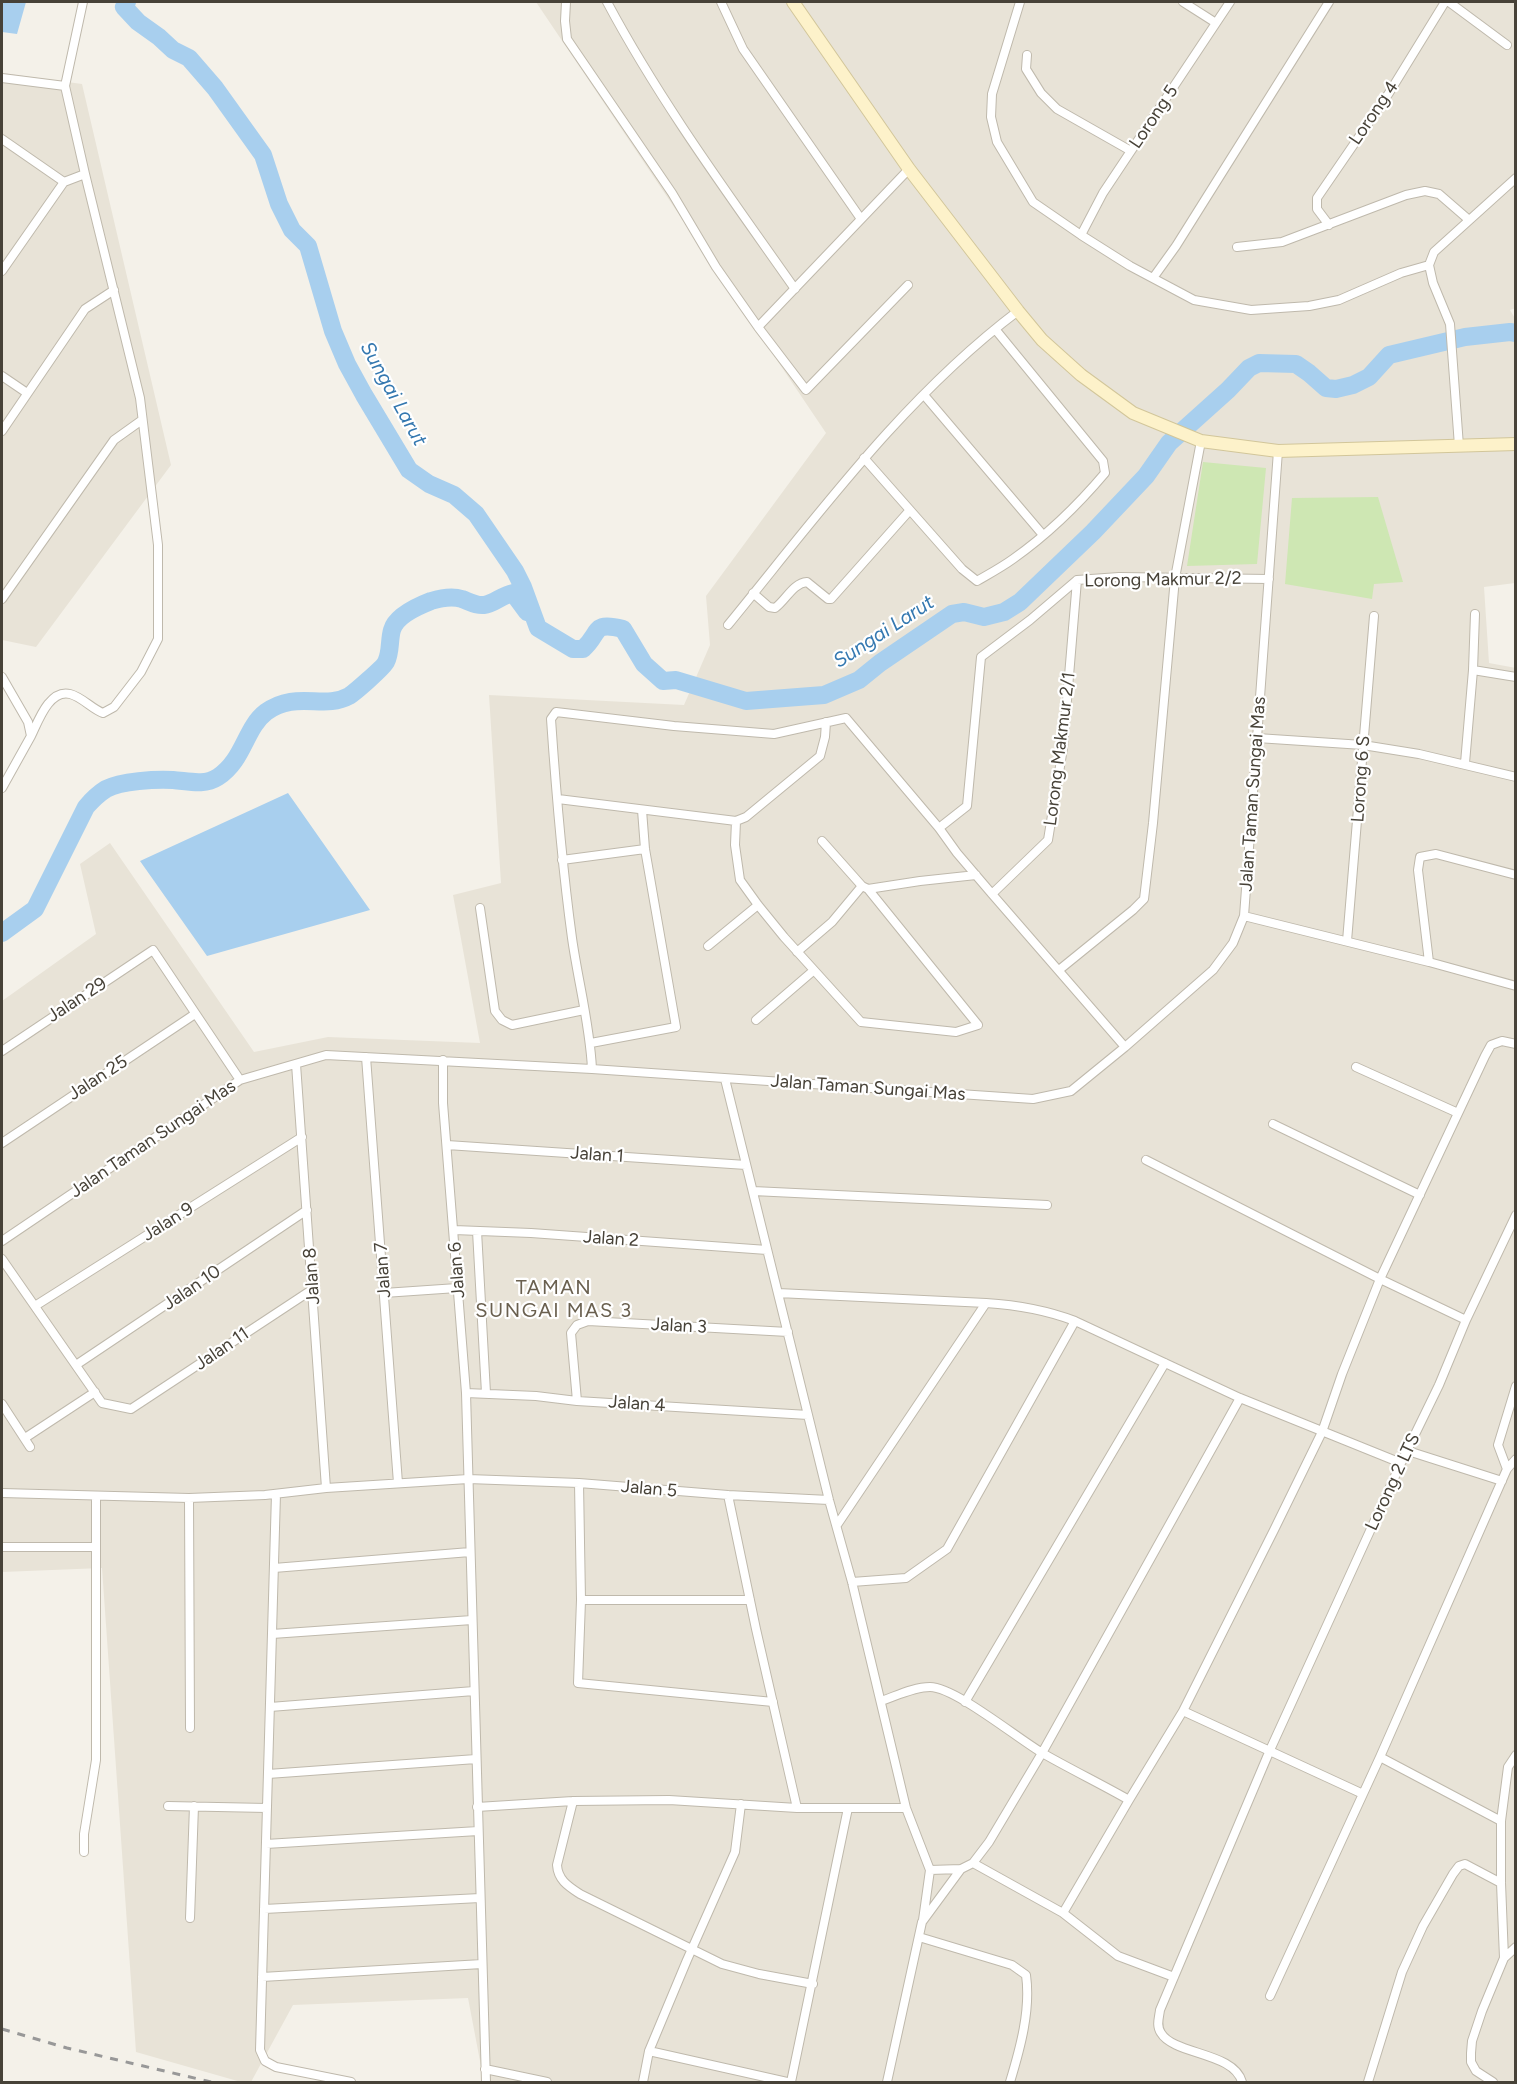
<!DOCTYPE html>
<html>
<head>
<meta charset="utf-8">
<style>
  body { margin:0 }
  #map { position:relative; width:1517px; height:2084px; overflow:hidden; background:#f4f1e9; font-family:Figtree,sans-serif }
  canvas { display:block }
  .frame { position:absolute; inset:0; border:3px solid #474238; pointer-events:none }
</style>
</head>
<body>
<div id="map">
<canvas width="1517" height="2084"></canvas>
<div class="frame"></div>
</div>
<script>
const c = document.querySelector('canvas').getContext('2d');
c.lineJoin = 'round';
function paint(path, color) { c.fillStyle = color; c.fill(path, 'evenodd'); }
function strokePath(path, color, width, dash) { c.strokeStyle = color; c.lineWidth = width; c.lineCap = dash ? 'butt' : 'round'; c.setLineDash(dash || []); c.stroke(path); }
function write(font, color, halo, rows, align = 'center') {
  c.font = font + ' Figtree,sans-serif'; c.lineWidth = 4.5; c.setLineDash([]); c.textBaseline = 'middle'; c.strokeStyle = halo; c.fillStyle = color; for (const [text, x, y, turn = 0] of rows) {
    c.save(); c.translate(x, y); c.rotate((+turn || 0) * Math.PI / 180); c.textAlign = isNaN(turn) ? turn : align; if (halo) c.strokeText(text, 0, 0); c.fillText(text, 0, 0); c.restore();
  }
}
paint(new Path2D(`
  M536 2H1515L1516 308 1510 310 1516 320 1515 583 1484 587 1489 663 1516 668 1515 2082H484L468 1998 293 2005 251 2082H241L136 2052 102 1568 2 1572V1001L96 934 80 864 110 843 254 1052 328 1037 480 1043 453 895 501 883 489 695 684 705 710 645 706 596 826 433Z
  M2 73 82 84 171 465 36 647 2 640Z`), '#e8e3d7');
paint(new Path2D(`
  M1203 462 1266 468 1257 564 1187 566Z
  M1378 497 1403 582 1374 584 1372 599 1285 584 1292 498Z`), '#cee7b3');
paint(new Path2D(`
  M2 2H26L17 34 2 32Z
  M288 793 370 910 207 956 140 861Z`), '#a8cfee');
strokePath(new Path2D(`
  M127 2 124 7 138 22 159 37 173 50 189 58 215 88 263 155 279 204 292 230 308 246 333 331 347 364 364 395 409 470 429 484 454 495 476 514 515 571 523 587 538 628 573 649H583C601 633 591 621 623 629L644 664 663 681 676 680 746 701 824 695 859 680 880 663 952 614 964 612 984 617 1004 612 1020 602 1093 532 1146 476 1169 443 1228 390 1249 368 1259 363 1296 364 1309 373 1326 388 1336 389 1353 385 1369 377 1389 355 1465 337 1510 332 1516 333
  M2 933 35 909 86 807C92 800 98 794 106 789 121 781 156 779 173 780 188 781 204 786 218 777 244 760 245 728 266 712 296 690 324 710 349 696 354 693 384 667 386 662 391 653 389 640 392 630 396 616 418 606 431 601 441 598 452 596 462 599 470 602 476 606 484 605 494 604 502 595 513 593L527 612`), '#a8cfee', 18);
const street = new Path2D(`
  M566 2 565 21 567 39 672 193 716 267 758 327
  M607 2C661 103 729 195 795 289
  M721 2 743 49 861 219
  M1020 2 992 94 991 117 997 142 1033 202 1081 235 1130 266 1194 300 1251 310 1309 306 1339 300 1401 273 1429 265
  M1183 2 1216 23
  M1449 2 1507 45
  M1027 55 1026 69 1041 93 1057 109 1131 151
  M2 78 65 86
  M2 139 64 182
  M1329 225 1317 209V198L1389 93 1445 2
  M1081 235 1103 193 1230 2
  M1237 247 1282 242 1406 195 1425 191 1439 194 1469 220
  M2 271 64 182 85 174
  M1153 278 1176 246 1329 2
  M908 285 806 390 758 327 909 169
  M2 376 27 393
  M924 395 1043 535
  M2 431 85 309 114 290
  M1459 446 1450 324 1433 283 1429 265 1434 252 1516 178
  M864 458 962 569 977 581C989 574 1002 567 1013 559 1047 535 1078 505 1105 473L1103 461 995 329
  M753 593 769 607 775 608C786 600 793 583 807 582L828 599H831L910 510
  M2 599 114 440 142 420
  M728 625C818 515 904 397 1018 311
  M1473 670 1516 677
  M2 677 28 722 31 736 2 788
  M31 736C38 722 49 689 70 694 82 697 92 709 103 713L114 707 141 672 158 639V545L140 398 85 174 65 86 83 2
  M1257 738 1363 745 1419 754 1516 777
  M1465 763 1473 670 1475 614
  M558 799 736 821 746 817 820 756 825 737 826 722
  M736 821 735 845 740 880 758 905 784 937 861 1022 956 1032 978 1025 868 889
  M939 828 967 806 981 657 1030 620 1077 580 1119 577 1269 579
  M822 841 862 886 868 889 920 881 976 875
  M562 860 645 849
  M992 894 1048 840 1063 748 1077 580
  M480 908 495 1011 502 1020 512 1025 584 1010
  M1244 916 1429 962 1516 986
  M1347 941 1374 616
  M708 946 758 905
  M797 952 832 922 862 886
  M1429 962 1418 870 1420 857 1436 854 1516 875
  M1059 970 1133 910 1144 899 1153 823 1175 578 1201 441
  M756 1020 813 971
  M591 1043 676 1027 645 849 642 810
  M2 1051 153 950 240 1080
  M366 1057 398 1483
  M443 1060V1103L466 1393 486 2082
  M296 1064 326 1488
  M1356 1067 1458 1113
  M592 1069C590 1025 578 981 572 938 562 865 556 792 551 719L556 712 674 726 774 734 846 718 939 828 957 853 992 894 1125 1047
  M725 1079 829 1500 852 1582 906 1808 930 1870 961 1869 973 1863 989 1842 1042 1753 1240 1398
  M1273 1124 1420 1195
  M2 1143 195 1014
  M447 1145 746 1165
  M1146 1160 1380 1279 1466 1320
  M753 1191 1047 1205
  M454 1230 531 1233 767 1250
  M477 1231 486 1393
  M2 1241 240 1080 326 1055 592 1069 1033 1099 1071 1091 1125 1047 1213 970 1233 943 1244 916 1278 451
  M2 1259 102 1403 131 1409 313 1289
  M384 1293 457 1288
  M778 1293 986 1303 837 1525
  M986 1303C1018 1305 1046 1310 1075 1321L1240 1398 1401 1463
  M35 1306 302 1137
  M76 1365 307 1210
  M466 1393 536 1396 577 1401 808 1415
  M577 1401 571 1333 577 1325 588 1321 788 1332
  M2 1404 30 1447
  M25 1438 95 1392
  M1408 1451 1502 1481
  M1507 1469 1498 1445 1516 1386
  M579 1483 581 1600 578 1683 773 1702
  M2 1493 189 1498 265 1495 326 1488 468 1479 579 1483 728 1495 829 1500
  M276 1494 260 2050 265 2061 276 2067 351 2082
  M728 1495 756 1629 797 1808
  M189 1498 190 1728
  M2 1547H94
  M274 1568 470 1552
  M852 1582 906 1578 947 1549 1075 1321
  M581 1600H750
  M272 1634 472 1620
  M881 1701C896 1696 914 1687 930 1687 955 1687 1018 1739 1044 1754 1072 1770 1101 1784 1129 1800
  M965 1702 1165 1363
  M270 1707 474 1691
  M1183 1711 1363 1794
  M1380 1757 1501 1821
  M268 1774 476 1759
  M573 1801 557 1865C558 1880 568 1886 580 1894L722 1964 759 1974 813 1984
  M168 1806 267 1808
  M477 1807 573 1801 669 1800 797 1808H906
  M266 1844 478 1831
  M84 1852V1834L96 1760V1497
  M973 1863 1063 1913 1118 1956 1174 1977
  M264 1909 480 1898
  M1063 1913 1129 1800 1183 1711 1274 1530 1322 1432 1342 1374 1380 1279 1485 1056 1491 1045 1502 1041 1516 1044
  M190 1918 194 1806
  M923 1920 930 1870
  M919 1937 1012 1965 1026 1975C1031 2010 1020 2049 1010 2082
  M1504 1958 1516 1947
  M262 1977 482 1964
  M1270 1996 1380 1757 1507 1469 1516 1459
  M649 2051 787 2082
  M485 2069 547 2082
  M643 2082 649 2051 687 1960 735 1852 741 1804
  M791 2082 848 1808
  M887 2082 922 1922 961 1869
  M1242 2082C1234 2052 1174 2055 1161 2033 1156 2026 1159 2018 1160 2010L1270 1750 1401 1463 1439 1385 1466 1320 1516 1215
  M1368 2082 1402 1972 1423 1926 1453 1874 1459 1866 1465 1864 1501 1883
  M1493 2082 1476 2071 1471 2062V2053L1472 2041 1482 2011 1504 1958 1501 1883V1821L1508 1767 1516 1755`);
const secondary = new Path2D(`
  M793 2 909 169 1018 311 1042 340 1081 375 1133 413 1201 441 1278 451 1516 444`);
strokePath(street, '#bfb9ac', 10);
strokePath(secondary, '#d2c69a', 14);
strokePath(street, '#fff', 8);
strokePath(secondary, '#fdf2ca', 12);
strokePath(new Path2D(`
  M2 2029 67 2048 211 2082`), '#989898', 3, [8, 8]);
write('18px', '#474238', '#fff', [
  ["Lorong 4",1374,113,-56],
  ["Lorong 5",1154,117,-56],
  ["Lorong Makmur 2/2",1163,580,-1],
  ["Lorong Makmur 2/1",1060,749,-83],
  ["Lorong 6 S",1361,779,-86],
  ["Jalan Taman Sungai Mas",1253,794,-86],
  ["Jalan 29",77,1000,-33],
  ["Jalan 25",98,1078,-33],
  ["Jalan Taman Sungai Mas",868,1088,4],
  ["Jalan Taman Sungai Mas",153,1139,-34],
  ["Jalan 1",597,1155,4],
  ["Jalan 9",168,1222,-32],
  ["Jalan 2",611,1239,4],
  ["Jalan 7",383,1270,-94],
  ["Jalan 6",457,1270,-94],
  ["Jalan 8",312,1276,-94],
  ["Jalan 10",192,1288,-34],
  ["Jalan 3",679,1326,3],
  ["Jalan 11",222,1349,-34],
  ["Jalan 4",637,1404,4],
  ["Lorong 2 LTS",1393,1482,-65],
  ["Jalan 5",649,1489,5]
]);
write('italic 20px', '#3478b0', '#fff', [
  ["Sungai Larut",393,394,61],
  ["Sungai Larut",884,632,-33]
]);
c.letterSpacing = '1.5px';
write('20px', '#6a604f', '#fff', [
  ["TAMAN",554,1288],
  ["SUNGAI MAS 3",554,1311]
]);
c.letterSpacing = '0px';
</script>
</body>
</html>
